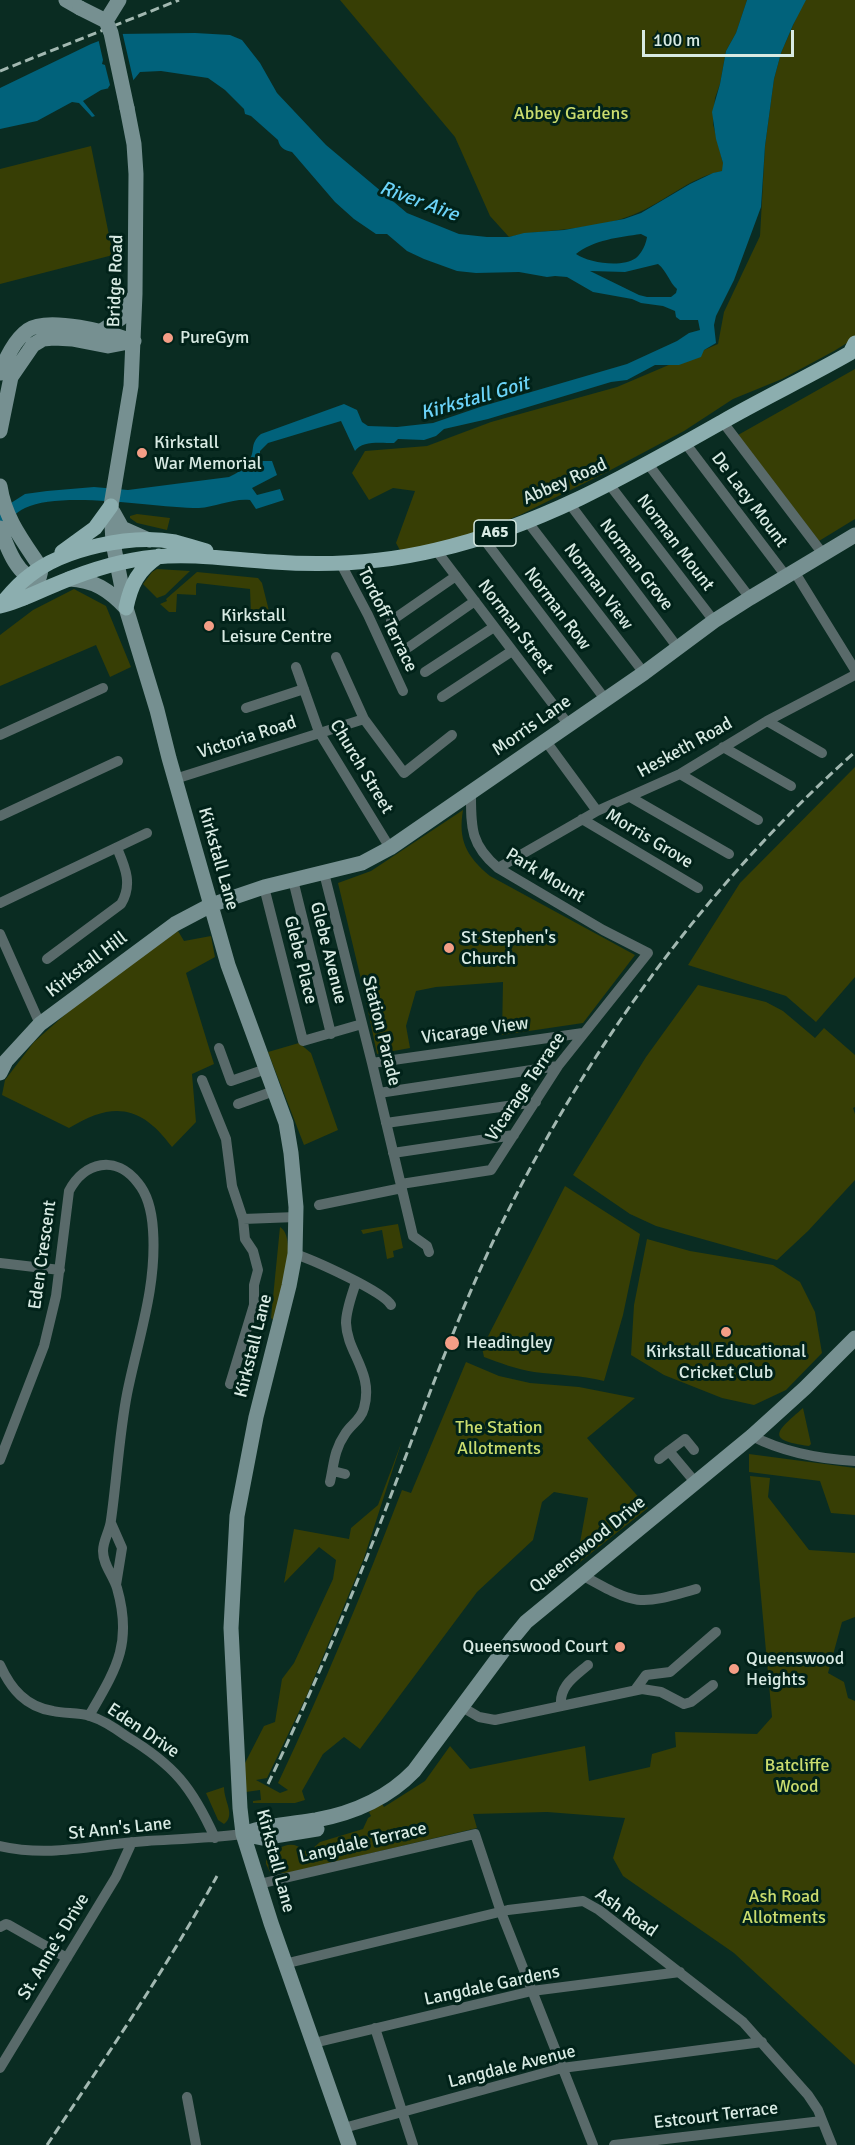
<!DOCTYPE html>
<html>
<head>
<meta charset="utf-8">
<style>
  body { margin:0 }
  #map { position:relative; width:855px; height:2145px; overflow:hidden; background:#0a2c22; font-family:Signika,sans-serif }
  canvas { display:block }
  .scale { position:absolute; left:642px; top:30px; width:152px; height:27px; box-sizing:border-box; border:3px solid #d8eae3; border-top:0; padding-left:8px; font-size:18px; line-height:21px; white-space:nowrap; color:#d8eae3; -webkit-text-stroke:4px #012219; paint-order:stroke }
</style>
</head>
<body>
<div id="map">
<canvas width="855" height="2145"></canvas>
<div class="scale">100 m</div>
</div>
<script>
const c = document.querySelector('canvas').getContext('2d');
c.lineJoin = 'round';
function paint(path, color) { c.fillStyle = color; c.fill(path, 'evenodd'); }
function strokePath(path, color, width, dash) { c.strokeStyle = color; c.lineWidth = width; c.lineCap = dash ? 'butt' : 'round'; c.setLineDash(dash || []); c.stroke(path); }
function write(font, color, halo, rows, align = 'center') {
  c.font = font + ' Signika,sans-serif'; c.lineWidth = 6; c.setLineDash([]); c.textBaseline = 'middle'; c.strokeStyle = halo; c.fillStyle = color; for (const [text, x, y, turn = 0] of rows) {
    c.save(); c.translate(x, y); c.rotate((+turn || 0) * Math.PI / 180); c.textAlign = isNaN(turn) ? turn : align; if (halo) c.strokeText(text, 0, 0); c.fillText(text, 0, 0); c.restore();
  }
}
paint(new Path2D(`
  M340 0H747L736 33 726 51 720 84 715 98 713 124 723 163V171C688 177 661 206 627 217 589 231 548 228 509 237L490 216 455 137Z
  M804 0H855V338L834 351 782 379 733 399 684 431 605 473 520 515 467 536 401 552 396 543 415 491 393 488 369 500 352 473 365 451 427 446 491 422 617 387 718 344 724 312 760 236 765 146 774 79 781 53Z
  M91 146 113 255 0 284V169Z
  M855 369V519L819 541 738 435Z
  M137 514 170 518 167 530 137 523 130 518V516Z
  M157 569 190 571 165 595 157 598 143 584 152 572Z
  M197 572 258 578 262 583 269 611 268 614H251L250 589 197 583 196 585V595L177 594 176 612H169L160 604 167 601 166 599Z
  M74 589 106 606 131 667 110 677 96 645 0 686V635L33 610Z
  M855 767V977L816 1022 786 996 688 965 740 883Z
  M463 810C458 840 466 856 490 876L635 955 583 1023 502 1035 503 982 436 987 416 991 406 1026 410 1048 377 1054 365 996 338 883 371 871Z
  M178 931 184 941 211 936 215 957 186 973 214 1064 192 1074 196 1122 172 1147C141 1105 113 1101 69 1128L2 1095 5 1080 34 1042 85 997Z
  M698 985 766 1002 783 1011 815 1038 824 1028 855 1055V1107L853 1108 855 1114V1180L808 1231 777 1260 656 1226 630 1214 573 1175 646 1057Z
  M299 1043 311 1053 338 1130 304 1145 268 1052Z
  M565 1186 640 1234 623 1315 604 1381C580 1375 557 1375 534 1372 516 1369 500 1363 484 1357L482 1348Z
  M398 1224 403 1248 393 1251 394 1257 387 1259 382 1230 363 1234 361 1230Z
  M280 1227C299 1238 279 1302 275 1321L271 1318Z
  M647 1239 690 1251 773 1265 800 1282 815 1312 822 1353 786 1390 754 1405 722 1398 664 1375 631 1355 634 1305Z
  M466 1362 499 1376 530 1383 579 1387 635 1398 587 1438 648 1508 576 1565 588 1498 554 1492 542 1502 533 1540 477 1592 360 1749 344 1737 323 1754 302 1791 305 1800 295 1803H253V1801L261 1800 260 1790 246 1792 244 1765 264 1726 275 1722 282 1679 294 1663 333 1579 336 1560 319 1547 284 1583 294 1529 349 1539 351 1528 378 1505 402 1441 364 1558 307 1695 267 1778 256 1780 280 1793 288 1790 278 1783C323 1688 364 1589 402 1490L411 1493Z
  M803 1408 811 1444 809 1446C764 1440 777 1431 803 1408Z
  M749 1454 855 1468V1515L831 1513 820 1481 749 1472Z
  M750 1476 770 1478 768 1497 809 1550 855 1553V1617L842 1622 828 1673 844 1682 848 1698 855 1701V2065L734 1953 623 1876 613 1858 625 1818 547 1812 473 1814 477 1828 288 1873 270 1872 266 1864V1859C276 1848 292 1838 304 1851L311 1850 320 1842 363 1829 368 1818 371 1816 369 1812 382 1804 384 1807 425 1781 450 1746 470 1769 585 1746 589 1781 650 1767 652 1754 676 1747 675 1732 757 1734 772 1717Z
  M224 1787C224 1802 236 1815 224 1824L218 1820 206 1793Z`), '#373e05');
paint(new Path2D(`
  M747 0H806L793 25 781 53 774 79 765 146 761 207 734 280 716 316 714 325 716 343 704 350 701 357 679 365H655L627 380 611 382 488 419 444 429 436 436 424 440 398 439 394 443C382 443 362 440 355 451L341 421 268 443 260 451V461H272L277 475 252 488 257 495 280 489 284 500 256 509 250 500C233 498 216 507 199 508 154 508 63 490 25 508 16 512 7 522 0 529V510L25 494 47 491 94 487 128 490 229 477C237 473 245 469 249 461 256 450 249 444 261 434L344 404 357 410 362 422 368 426 397 427 433 423 483 406 627 364 677 341 689 333 700 330 698 320H680L676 317 675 311 663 306 641 303 632 299 593 292 567 277 555 276 547 277 519 272 476 273 457 271 424 259 407 251 387 234H376L354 219 335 202 292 152C284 150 280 148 278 140L251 116 245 114 244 109 225 90 208 78 161 71 140 72 131 83 101 90 83 101 95 116 92 117 79 103 72 102 37 121 0 129V88L91 44 117 34 195 33 230 35 242 40 260 63 277 93 326 145 407 213 459 234 487 237H509L524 233 564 230 624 219 641 213 690 184 713 173 722 171 723 163 716 139 712 112 720 84 726 51 736 33ZM641 234 647 237C646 244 642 253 636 258 622 268 589 263 576 254 593 240 620 237 641 234ZM658 264C667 271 669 282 677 289L676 293 671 297H647L639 295 590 271 625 272Z`), '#01627b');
paint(new Path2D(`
  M117 31H122L134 83 111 91 108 88 110 85 105 65 102 64 103 60 98 38Z`), '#0a2c22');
strokePath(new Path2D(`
  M722 421 823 554
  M686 444 786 576
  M648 464 750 598
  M609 484 714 621
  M569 503 678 648
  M527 521 644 673
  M483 538 605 699
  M436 550 568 724
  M341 564 368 615 403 691
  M794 571 855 670
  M391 621 456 576
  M409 647 475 601
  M336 657 364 719 404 773 452 735
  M296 667 319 732 390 848
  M425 672 494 627
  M442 697 512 651
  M246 708 304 689
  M767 721 822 753
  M0 735 103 688
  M545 740 597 811
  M723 747 791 786
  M680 774 758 820
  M175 779 364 719
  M630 797 729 854
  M0 816 118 761
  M582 819 698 888
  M498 868 597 811 680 774 767 721 853 676 855 673
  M324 873 372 1063 413 1236 427 1246 429 1252
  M293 880 331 1034
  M264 887 303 1041 362 1024
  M0 903 147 833
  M0 934 40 1024
  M47 959 121 904C133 884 125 867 117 848
  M219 1048 231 1081 266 1069
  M372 1063 583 1033
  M202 1080 226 1139 232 1186 243 1219
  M379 1093 558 1066
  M238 1104 274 1091
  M386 1123 536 1102
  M393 1153 514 1135
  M401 1184 491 1170 558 1066 648 953 603 930 498 868C470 844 471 827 471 793
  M319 1205 402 1188
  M295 1254C313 1260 383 1291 391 1305
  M0 1263 60 1270
  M230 1384 254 1305V1285L258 1270 253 1251 245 1239 243 1219 296 1217
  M752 1436C783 1452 820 1459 855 1461
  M694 1450 685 1439 669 1451 695 1482
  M659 1459 669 1451
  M0 1460 44 1346 56 1296 69 1191C84 1162 116 1154 138 1183 148 1195 152 1214 153 1230 157 1287 138 1339 127 1394 119 1436 117 1478 111 1520 110 1531 103 1540 103 1551 103 1565 113 1575 117 1588 133 1644 116 1669 89 1716
  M333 1471 345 1474
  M330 1482C334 1464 334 1450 345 1434 351 1424 361 1420 364 1408 374 1372 347 1353 346 1323 346 1310 352 1295 356 1282
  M111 1523 122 1548 116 1585
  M582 1575C636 1605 637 1606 696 1589
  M0 1665C11 1689 26 1707 53 1711 65 1714 78 1712 90 1716 103 1720 115 1728 126 1736 174 1765 192 1787 215 1838
  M635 1690 646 1675 670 1672 716 1632
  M561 1706C559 1686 574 1677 588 1665
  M462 1707 479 1717 495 1720 642 1689 661 1692 684 1704 691 1702 713 1685
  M0 1846C52 1858 95 1844 147 1841 179 1839 211 1838 243 1834
  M259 1884 475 1834 501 1912 593 2145
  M0 1927 6 1924 9 1925 67 1958
  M284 1964 508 1910 583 1901 599 1910 743 2022 808 2095 818 2110 832 2145
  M375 2028 413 2145
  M314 2043 532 1991 680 1972
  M0 2068 116 1877 132 1842
  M187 2097 196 2145
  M344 2128 562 2068 762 2042
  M614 2145 822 2121`), '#596a6a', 10);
strokePath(new Path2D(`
  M66 0 80 8
  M127 108 134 144 136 174 135 294 131 386 111 506 113 543 126 608 157 710 169 758 228 965 286 1123 291 1153 296 1207 295 1254 289 1286 256 1417 237 1516 231 1628 240 1808 243 1834 271 1923 349 2145
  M103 330 121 318 134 296
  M0 373C6 359 14 340 28 330 48 316 110 333 132 341
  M0 431 11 377 33 345 43 339 54 338 72 339 108 346 134 341
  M0 486C5 519 23 541 41 568 40 581 35 590 24 598
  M113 512 122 528 149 540
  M0 528C7 547 17 577 39 581
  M69 579C94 580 109 590 126 608
  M0 1073 6 1061 40 1024 175 924 211 905 264 887 362 863 390 848 644 673 714 621 750 598 855 535
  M243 1834C267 1825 291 1824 316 1820 354 1813 387 1799 414 1771L512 1639 526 1622 752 1436 805 1388 855 1338
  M252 1836 262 1838 317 1829`), '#769091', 15);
strokePath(new Path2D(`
  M62 552 95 528 111 506
  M0 606C21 601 39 591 59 583 90 570 122 560 155 557 195 553 234 560 274 562 329 566 382 563 436 550 538 527 632 473 722 422 764 398 808 377 850 353L855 343
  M0 606C8 596 18 584 29 576 64 548 131 534 175 542 186 545 196 548 206 551
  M126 608C131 584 138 570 159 556`), '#8caeaf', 15);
strokePath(new Path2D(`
  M0 71 179 0
  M268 1784C314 1688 355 1590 393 1490 428 1398 461 1305 505 1217 592 1042 709 882 855 752
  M47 2145C106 2057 166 1969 217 1876`), '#a2b8b1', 3, [9, 4.5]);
strokePath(new Path2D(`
  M80 8 106 21
  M106 21 111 33 127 108
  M106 21 119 0`), '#769091', 15);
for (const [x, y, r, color] of [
  [168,338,6,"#f49e86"],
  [142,453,6,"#f49e86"],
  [209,626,6,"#f49e86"],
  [449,948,6,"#f49e86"],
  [726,1332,6,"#f49e86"],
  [452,1343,8,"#f49e86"],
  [620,1647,6,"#f49e86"],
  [734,1669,6,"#f49e86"]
]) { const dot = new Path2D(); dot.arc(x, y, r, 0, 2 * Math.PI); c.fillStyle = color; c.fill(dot); strokePath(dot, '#012219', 2); }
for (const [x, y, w] of [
  [495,533,42]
]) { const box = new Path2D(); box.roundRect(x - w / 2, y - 13, w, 26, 4.5); c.fillStyle = '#012219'; c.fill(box); strokePath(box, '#d8eae3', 1.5); }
write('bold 16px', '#d8eae3', null, [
  ["A65",495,533]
]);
write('18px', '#cadc6e', '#012219', [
  ["Abbey Gardens",571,114],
  ["The Station",499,1428],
  ["Allotments",499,1449],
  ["Batcliffe",797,1766],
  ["Wood",797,1787],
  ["Ash Road",784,1897],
  ["Allotments",784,1918]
]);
write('18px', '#d8eae3', '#012219', [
  ["Bridge Road",116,281,-88],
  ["Abbey Road",565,482,-24],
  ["De Lacy Mount",749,500,53],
  ["Norman Mount",675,543,53],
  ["Norman Grove",636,565,53],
  ["Norman View",598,587,53],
  ["Norman Row",557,609,53],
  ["Tordoff Terrace",387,620,64],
  ["Norman Street",515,627,53],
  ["Morris Lane",532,726,-35],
  ["Victoria Road",247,738,-18],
  ["Hesketh Road",685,748,-29],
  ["Church Street",361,767,59],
  ["Morris Grove",649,839,31],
  ["Kirkstall Lane",218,859,74],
  ["Park Mount",545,876,31],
  ["Glebe Avenue",328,953,76],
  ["Glebe Place",300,960,76],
  ["Kirkstall Hill",87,965,-37],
  ["Station Parade",381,1031,76],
  ["Vicarage View",475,1031,-8],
  ["Vicarage Terrace",526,1087,-56],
  ["Eden Crescent",43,1255,-82],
  ["Kirkstall Lane",254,1346,-76],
  ["Queenswood Drive",588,1545,-39],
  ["Eden Drive",143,1731,34],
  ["St Ann's Lane",120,1829,-6],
  ["Langdale Terrace",363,1843,-13],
  ["Kirkstall Lane",275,1861,75],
  ["Ash Road",626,1913,35],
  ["St. Anne's Drive",54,1947,-59],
  ["Langdale Gardens",492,1986,-12],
  ["Langdale Avenue",512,2067,-14],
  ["Estcourt Terrace",716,2116,-7]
]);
write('18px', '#d8eae3', '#012219', [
  ["PureGym",180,338],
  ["Kirkstall",154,443],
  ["War Memorial",154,464],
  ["Kirkstall",221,616],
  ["Leisure Centre",221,637],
  ["St Stephen's",461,938],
  ["Church",461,959],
  ["Headingley",466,1343],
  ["Kirkstall Educational",726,1352,"center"],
  ["Cricket Club",726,1373,"center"],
  ["Queenswood Court",608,1647,"right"],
  ["Queenswood",746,1659],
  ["Heights",746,1680]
], 'left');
write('italic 20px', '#6bd3f8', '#012219', [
  ["River Aire",419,202,20],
  ["Kirkstall Goit",475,399,-16]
]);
</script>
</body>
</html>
